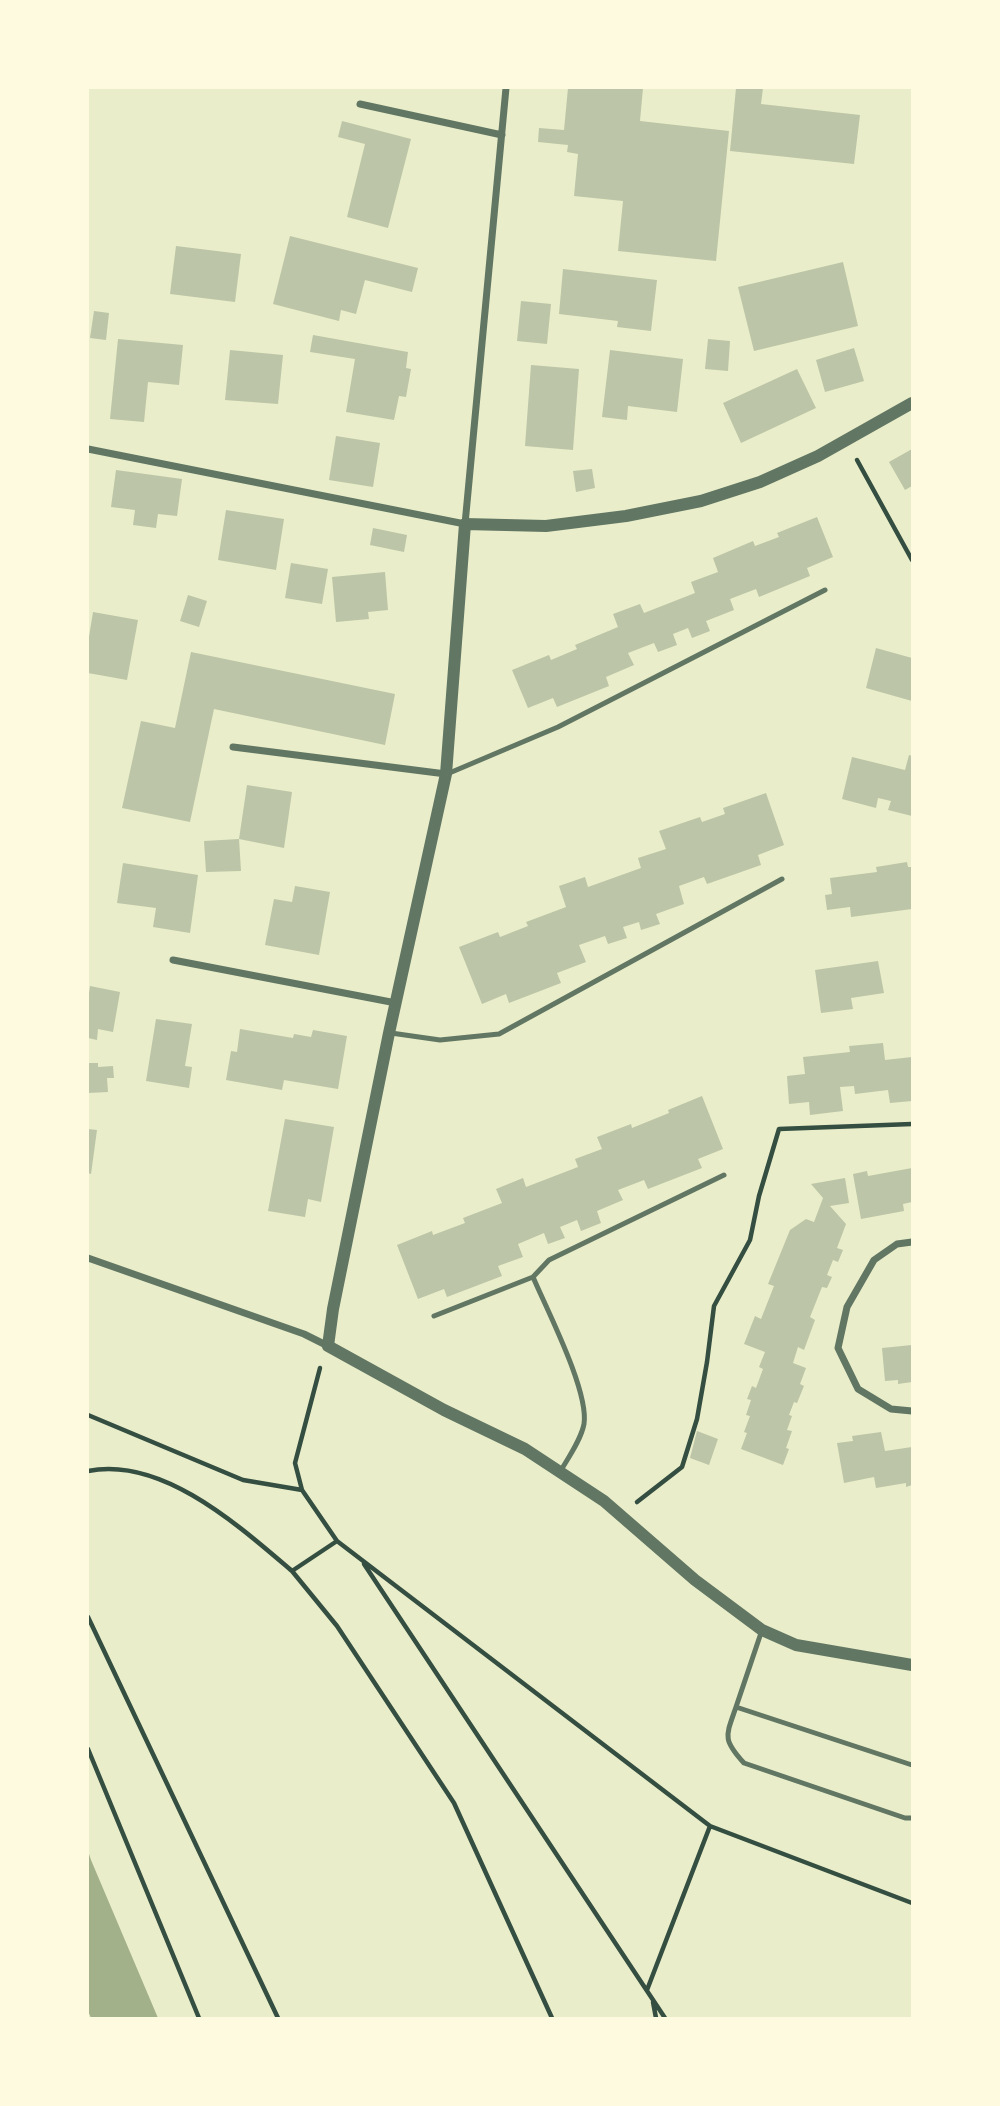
<!DOCTYPE html>
<html>
<head>
<meta charset="utf-8">
<style>
  body { margin:0 }
  #map { position:relative; width:1000px; height:2106px; overflow:hidden; background:#e9edc9; font-family:"Zilla Slab",serif }
  canvas { display:block }
  .frame { position:absolute; inset:0; border:89px solid #fefae0; pointer-events:none }
</style>
</head>
<body>
<div id="map">
<canvas width="1000" height="2106"></canvas>
<div class="frame"></div>
</div>
<script>
const c = document.querySelector('canvas').getContext('2d');
c.lineJoin = 'round';
function paint(path, color) { c.fillStyle = color; c.fill(path, 'evenodd'); }
function strokePath(path, color, width, dash) { c.strokeStyle = color; c.lineWidth = width; c.lineCap = dash ? 'butt' : 'round'; c.setLineDash(dash || []); c.stroke(path); }
paint(new Path2D(`
  M88 1851 91 1860 158 2018H91L88 2011Z`), '#a3b18a');
paint(new Path2D(`
  M568 88H643L640 121 729 131 716 261 618 251 623 201 574 196 578 154 567 152 568 145 538 142 539 128 564 130Z
  M736 88H763L761 104 860 115 854 164 730 151Z
  M342 121 411 139 388 228 347 217 365 144 338 137Z
  M290 236 418 268 412 292 365 280 356 314 341 310 339 321 273 304Z
  M176 246 241 254 235 302 170 294Z
  M843 262 858 326 754 351 738 287Z
  M563 269 657 280 651 331 617 327 618 321 559 314Z
  M521 301 551 304 547 344 517 341Z
  M94 311 109 313 106 340 90 338Z
  M313 335 408 352 406 368 411 369 406 397 399 396 394 420 346 412 355 359 310 352Z
  M118 339 183 345 179 385 148 382 144 422 110 419Z
  M708 339 730 341 728 371 705 369Z
  M854 348 864 381 825 392 816 360Z
  M230 350 283 355 278 404 225 400Z
  M610 350 683 359 677 412 628 406 627 420 602 417Z
  M531 365 579 369 573 450 525 446Z
  M797 369 816 408 741 443 723 403Z
  M336 436 380 443 373 487 329 480Z
  M912 449V486L905 490 889 462Z
  M592 469 595 488 576 492 573 471Z
  M116 470 182 479 177 516 158 514 156 528 133 525 135 510 111 507Z
  M226 510 284 519 276 570 218 560Z
  M817 517 833 557 807 568 810 576 759 597 756 589 730 599 734 610 706 621 710 631 692 638 688 628 673 634 677 645 658 652 654 643 628 653 634 665 606 677 609 686 557 707 553 698 528 708 512 670 549 655 551 660 577 649 575 645 618 627 613 614 640 604 644 613 695 593 691 582 718 572 713 558 753 541 755 546 779 537 777 533Z
  M373 528 407 535 404 552 370 545Z
  M291 563 328 569 322 604 285 598Z
  M385 572 388 610 368 612 369 619 336 622 332 577Z
  M188 595 207 601 199 627 180 621Z
  M93 612 138 620 127 680 88 673V643Z
  M876 648 912 658V701L866 688Z
  M191 652 395 694 385 745 214 709 190 822 122 808 141 721 175 728Z
  M909 755 912 756V816L888 810 891 801 878 798 876 808 842 799 852 757 905 770Z
  M247 785 292 792 284 848 239 839Z
  M766 793 784 845 758 855 761 865 707 884 704 877 679 886 684 904 656 914 660 924 641 930 639 922 623 927 627 938 608 944 605 936 579 945 586 962 557 973 561 983 509 1003 506 994 482 1004 459 947 498 932 500 937 528 926 526 922 566 907 559 886 585 877 588 887 641 868 638 858 666 849 659 831 700 817 702 822 725 814 723 808Z
  M239 839 241 871 206 872 204 841Z
  M907 862 908 867H912V909L851 917 850 907 827 910 825 895 832 894 830 878 877 872 876 867Z
  M123 863 198 875 190 933 153 927 156 908 117 903Z
  M295 886 330 892 319 955 265 945 274 899 292 902Z
  M878 961 884 993 851 998 853 1009 821 1013 815 970Z
  M90 986 120 992 113 1032 98 1029 97 1040 88 1038V1000Z
  M156 1019 192 1024 185 1066 192 1067 189 1088 146 1081Z
  M240 1029 293 1038 294 1034 311 1037 313 1030 347 1036 338 1089 284 1080 282 1090 226 1080 231 1051 237 1052Z
  M883 1043 885 1060 912 1057V1101L890 1103 888 1090 855 1094 854 1086 840 1087 843 1111 810 1115 809 1102 789 1104 787 1076 805 1074 803 1057 850 1052 849 1046Z
  M88 1063H98V1067L113 1066 114 1078H107L108 1092 88 1093Z
  M702 1096 723 1149 698 1159 702 1168 648 1189 644 1180 618 1190 623 1200 597 1211 601 1223 581 1231 577 1220 560 1227 565 1238 548 1244 544 1233 518 1244 523 1257 498 1266 502 1276 447 1297 444 1289 418 1299 397 1245 432 1231 433 1235 465 1223 463 1218 502 1203 496 1189 523 1178 526 1187 578 1167 575 1159 602 1149 597 1137 631 1124 632 1128 669 1113 668 1110Z
  M285 1119 334 1127 321 1202 308 1199 305 1217 268 1211Z
  M88 1129 97 1130 91 1174 88 1173Z
  M912 1168V1202L903 1204 904 1211 861 1219 853 1174 867 1171 868 1176Z
  M845 1178 849 1203 830 1206 846 1224 837 1248 843 1250 838 1262 833 1260 827 1275 832 1277 827 1288 822 1287 810 1317 815 1320 804 1350 798 1347 793 1363 806 1368 800 1384 804 1386 797 1403 794 1402 789 1415 792 1416 787 1430 792 1431 786 1448 789 1449 783 1465 741 1449 747 1433 744 1432 750 1416 746 1415 751 1400 747 1399 752 1386 756 1388 763 1369 759 1367 765 1352 744 1344 755 1316 761 1319 774 1286 768 1284 790 1230 806 1219 814 1222 823 1198 811 1184Z
  M912 1345V1382L898 1384V1380L885 1381 882 1348Z
  M697 1431 718 1439 709 1465 690 1458Z
  M881 1432 885 1451 912 1447V1485L906 1487V1483L876 1488 874 1477 844 1483 837 1443 853 1441 852 1436Z`), '#bcc5a7');
strokePath(new Path2D(`
  M857 460 912 560
  M320 1368 295 1463 302 1490 337 1541 710 1826 912 1903
  M88 1415 243 1480 302 1490
  M88 1471C162 1456 239 1526 292 1571
  M637 1502 682 1467 697 1419 707 1362 714 1306 750 1240 759 1196 779 1129 912 1124
  M337 1541 292 1571 337 1626 454 1803 552 2018
  M364 1564 665 2018
  M88 1617 278 2018
  M88 1749 199 2018
  M647 1990 710 1826
  M653 2002 656 2018`), '#344e41', 4.5);
strokePath(new Path2D(`
  M447 774 558 727 825 590
  M391 1033 440 1040 499 1034 782 879
  M533 1277C547 1310 589 1391 584 1424 581 1440 568 1458 560 1472
  M434 1316 533 1277 549 1260 724 1175
  M736 1707 762 1630
  M912 1765 736 1707C726 1736 722 1739 744 1763L905 1818H912`), '#617663', 5);
strokePath(new Path2D(`
  M360 104 502 135
  M88 449 465 524 506 88
  M233 747 446 774
  M173 960 396 1003
  M912 1242 897 1244 874 1260 847 1307 838 1348 858 1389 891 1409 912 1411
  M88 1258 304 1334 328 1346`), '#617663', 7);
strokePath(new Path2D(`
  M912 403 818 456 760 482 701 501 626 516 546 526 465 524 446 774 389 1033 333 1309 328 1346 444 1410 525 1449 604 1501 695 1580 762 1630 796 1645 912 1665`), '#617663', 12);
</script>
</body>
</html>
